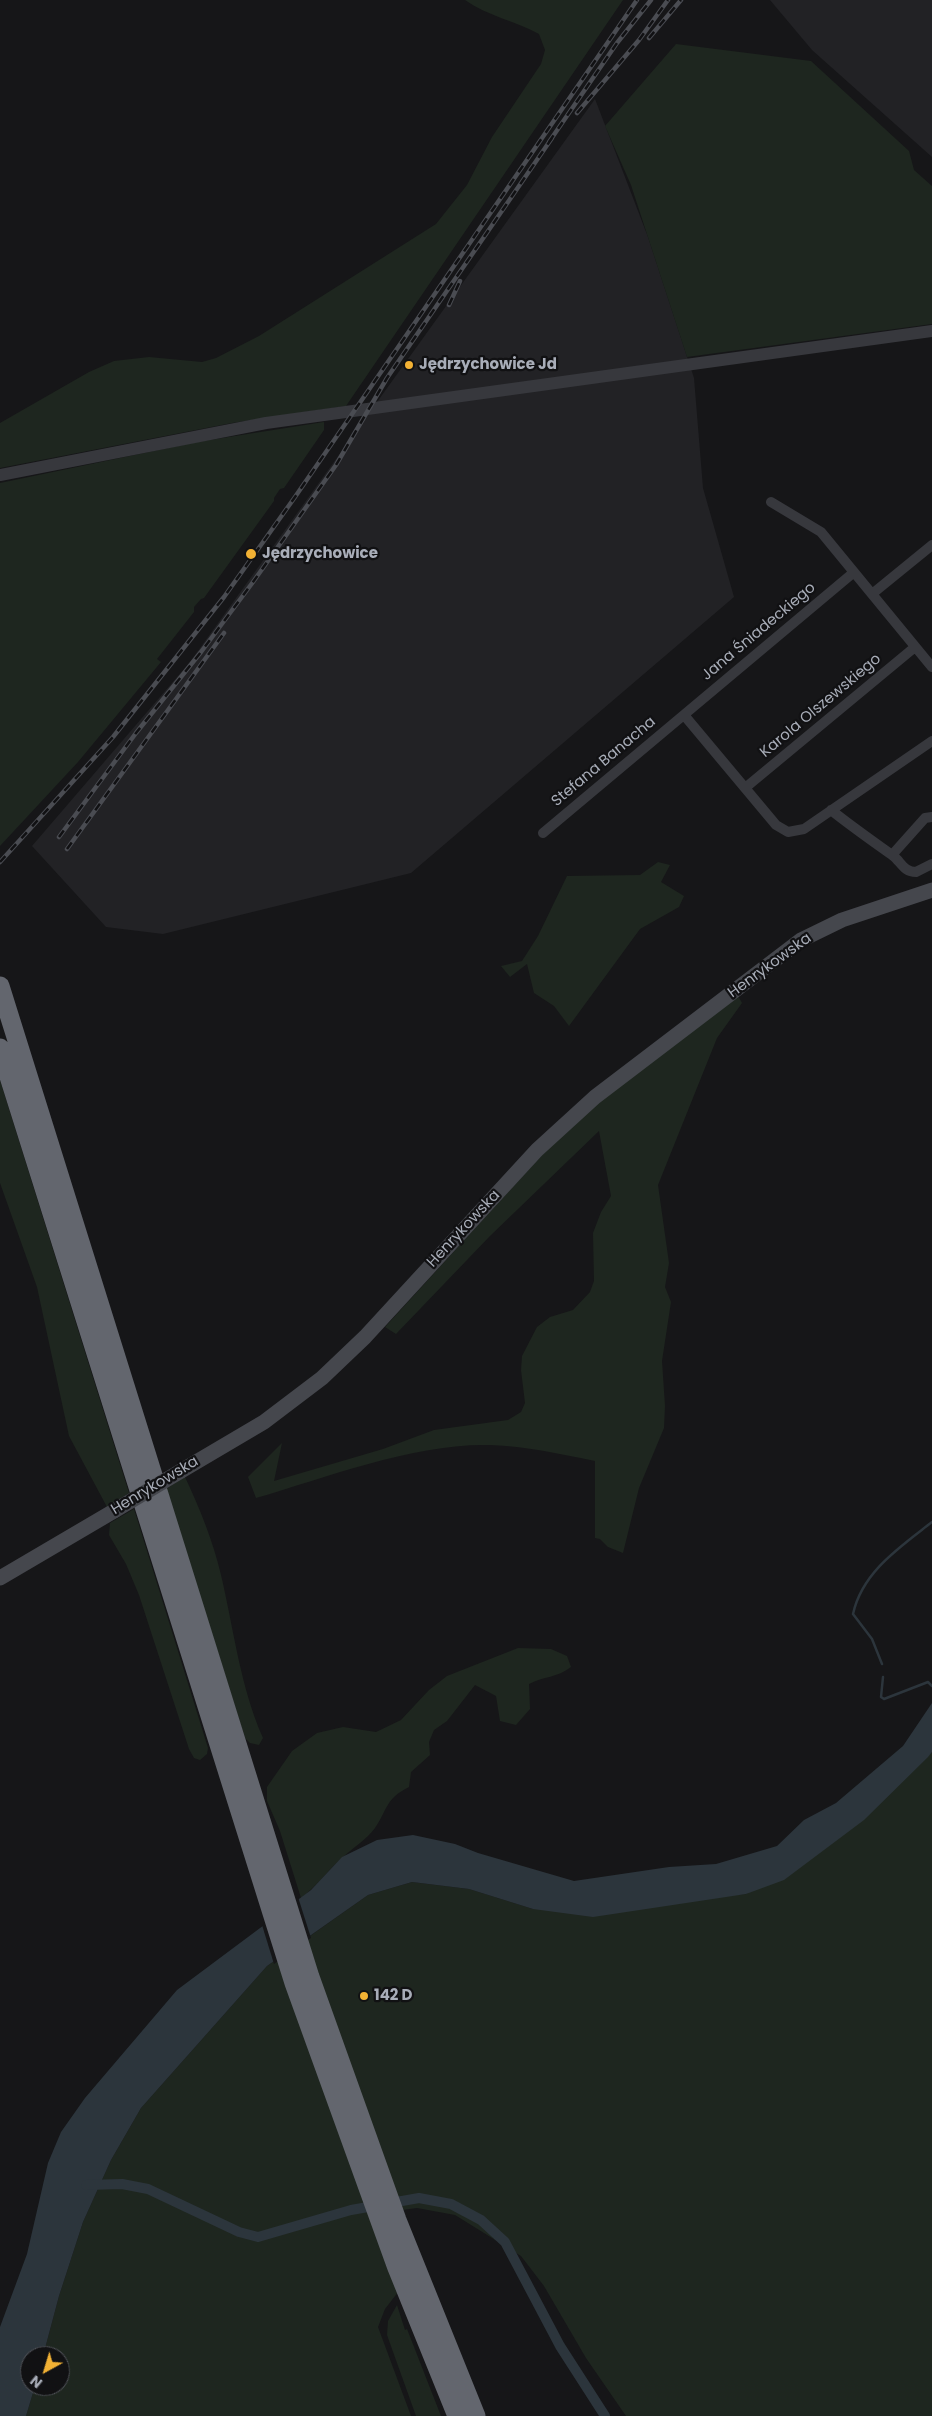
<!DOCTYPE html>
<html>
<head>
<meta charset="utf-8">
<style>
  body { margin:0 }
  #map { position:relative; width:932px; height:2416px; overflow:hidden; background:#161618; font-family:Poppins,sans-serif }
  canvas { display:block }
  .north { position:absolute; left:20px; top:2346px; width:50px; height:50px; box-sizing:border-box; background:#111113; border:1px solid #4d4f55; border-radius:50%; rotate:219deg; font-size:14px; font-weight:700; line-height:20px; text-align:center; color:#a8adb8 }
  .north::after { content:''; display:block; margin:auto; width:18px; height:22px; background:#f2b134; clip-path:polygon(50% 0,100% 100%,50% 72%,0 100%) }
</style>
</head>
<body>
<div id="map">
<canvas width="932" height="2416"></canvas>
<div class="north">N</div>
</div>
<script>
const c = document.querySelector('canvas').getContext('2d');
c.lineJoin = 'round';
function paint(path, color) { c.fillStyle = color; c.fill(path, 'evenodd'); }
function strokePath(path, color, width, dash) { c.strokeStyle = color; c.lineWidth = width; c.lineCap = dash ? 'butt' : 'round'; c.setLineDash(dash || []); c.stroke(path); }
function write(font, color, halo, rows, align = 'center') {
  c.font = font + ' Poppins,sans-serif'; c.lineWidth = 4.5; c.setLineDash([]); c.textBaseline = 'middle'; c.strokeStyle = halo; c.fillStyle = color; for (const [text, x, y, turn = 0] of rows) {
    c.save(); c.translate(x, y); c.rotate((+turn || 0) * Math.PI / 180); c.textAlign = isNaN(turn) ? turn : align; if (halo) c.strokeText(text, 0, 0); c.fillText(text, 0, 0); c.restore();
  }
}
paint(new Path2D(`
  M770 0H932V157L812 50Z
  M595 99 648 237 694 378 703 488 734 597 411 873 163 934 106 927 32 846 190 662Z`), '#222225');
paint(new Path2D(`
  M465 0H623L346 406 232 423 0 468V423L89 372 114 361 149 357 202 362 216 358 259 336 436 224 467 185 492 137 541 64 545 50 539 34C516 21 487 16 465 0Z
  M676 44 811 61 909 151 914 170 932 186V324L687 357 631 185 605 126Z
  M324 422V430L284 488 280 489 274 498V501L204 598 201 599 194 607V612L157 659 161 662 78 762 0 846V483L197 442Z
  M658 862 670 865 661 882 684 896 679 907 640 929 569 1026 554 1006 534 993 527 964 510 977 501 966 522 961 538 936 567 876 640 875Z
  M737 994 742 1003 717 1038 658 1185 669 1263 665 1287 671 1302 662 1361 665 1406 664 1428 639 1488 623 1553 608 1547 600 1539 595 1538V1461C560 1454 526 1446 490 1445 415 1443 328 1477 256 1498L248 1477 282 1443 274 1481 383 1449 434 1430 508 1420 521 1412 525 1403 521 1370 522 1356 537 1327 550 1317 573 1310 590 1292 594 1281 593 1233 601 1212 611 1196 599 1131 490 1236 396 1334 385 1327 564 1131 598 1100Z
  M0 1080 129 1493 107 1507 69 1436 37 1287 0 1183Z
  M185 1477C200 1509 213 1541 221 1575 234 1630 240 1686 263 1738L259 1745 250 1743 245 1738 166 1489Z
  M134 1509 208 1748 207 1754 200 1760 194 1758 189 1749 139 1595 126 1564 109 1535 110 1523Z
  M518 1648 551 1649 567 1656 571 1667C557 1678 544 1676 529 1684L530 1709 516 1725 500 1721 496 1696 475 1685 447 1721 434 1730 429 1742 430 1755 411 1772 409 1787C385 1799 388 1809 375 1828 366 1840 354 1847 343 1857 328 1870 317 1886 301 1898L280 1831 267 1801V1787L292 1751 317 1733 343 1727 376 1732 401 1720 429 1690 447 1676Z
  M932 1752V2416H626L586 2358 544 2286 521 2256 455 2215 417 2208 394 2211 300 1943 368 1895 412 1882 469 1889 533 1909 746 1894 916 1767Z
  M284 1954 402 2287 385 2309 378 2327 411 2416H26L35 2386H60V2356H43L59 2296 83 2222 111 2160 141 2108 267 1966Z
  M397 2305 405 2330 407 2329 441 2416H416L387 2335 388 2321Z`), '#1e261f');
paint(new Path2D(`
  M932 1703V1752L928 1757 864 1820 784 1880 746 1894 593 1917 533 1909 469 1889 412 1882 368 1895 267 1966 141 2108 111 2160 83 2222 59 2296 43 2356H30V2386H35L26 2416H0V2327L27 2254 48 2163 61 2132 85 2098 177 1990 311 1890 342 1857 377 1840 413 1835 455 1844 478 1853 574 1881 669 1867 716 1864 777 1846 804 1820 836 1803 903 1746Z`), '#2c353c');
paint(new Path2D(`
  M298 1897 311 1938 274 1964 262 1925Z`), '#161618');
strokePath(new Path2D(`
  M882 1664 872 1639 853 1614C862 1572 900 1547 932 1522
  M883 1677 881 1697 884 1699 928 1682 932 1686`), '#2c353c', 2.5);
strokePath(new Path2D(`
  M86 2185 122 2184 148 2189 239 2232 258 2237 351 2210 419 2198 451 2204 481 2220 505 2242 560 2346 605 2416`), '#2c353c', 10);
strokePath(new Path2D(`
  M771 502 821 532 932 667
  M872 594 932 545
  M684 715 776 825 788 832 804 829 932 741
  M745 788 915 647
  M831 810C851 826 871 840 892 855 901 861 903 872 916 872L932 864
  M543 833 853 573
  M892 855 925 818 932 817`), '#37383d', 10);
strokePath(new Path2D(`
  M0 475 266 423 932 331`), '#37383d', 12);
strokePath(new Path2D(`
  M181 1471 264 1422 322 1378 365 1337 537 1150 595 1097 801 940 842 920 932 890
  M0 1578 114 1511`), '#45474d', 15);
strokePath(new Path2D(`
  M0 986 310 1977 397 2220 476 2416
  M0 1048 294 1983 397 2268 457 2416`), '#63666e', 19);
const rail = new Path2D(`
  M649 38 681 0
  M577 113 639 40 668 0
  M549 142 617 43 651 0
  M449 305 460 281
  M59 837 136 733 201 652 253 582 336 465 387 378 552 138
  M67 849 224 633
  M0 862 113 737 224 597 295 497 637 0`);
strokePath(rail, '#4a4c52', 4.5);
strokePath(rail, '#111113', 2.5, [8]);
strokePath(new Path2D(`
  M114 1511 181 1471`), '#45474d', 15);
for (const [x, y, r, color] of [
  [409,365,5,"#f2b134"],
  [251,554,6,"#f2b134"],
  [364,1996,5,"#f2b134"]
]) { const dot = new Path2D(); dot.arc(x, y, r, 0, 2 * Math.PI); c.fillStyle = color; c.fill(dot); strokePath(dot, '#111113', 2); }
write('bold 15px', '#a8adb8', '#111113', [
  ["Jędrzychowice Jd",419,365],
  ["Jędrzychowice",262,554],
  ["142 D",374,1996]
], 'left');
write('15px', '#a8adb8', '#111113', [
  ["Jana Śniadeckiego",759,632,-40],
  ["Karola Olszewskiego",821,706,-40],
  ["Stefana Banacha",604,762,-40],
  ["Henrykowska",770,966,-36],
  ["Henrykowska",464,1229,-47],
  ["Henrykowska",155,1486,-31]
]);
</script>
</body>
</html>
